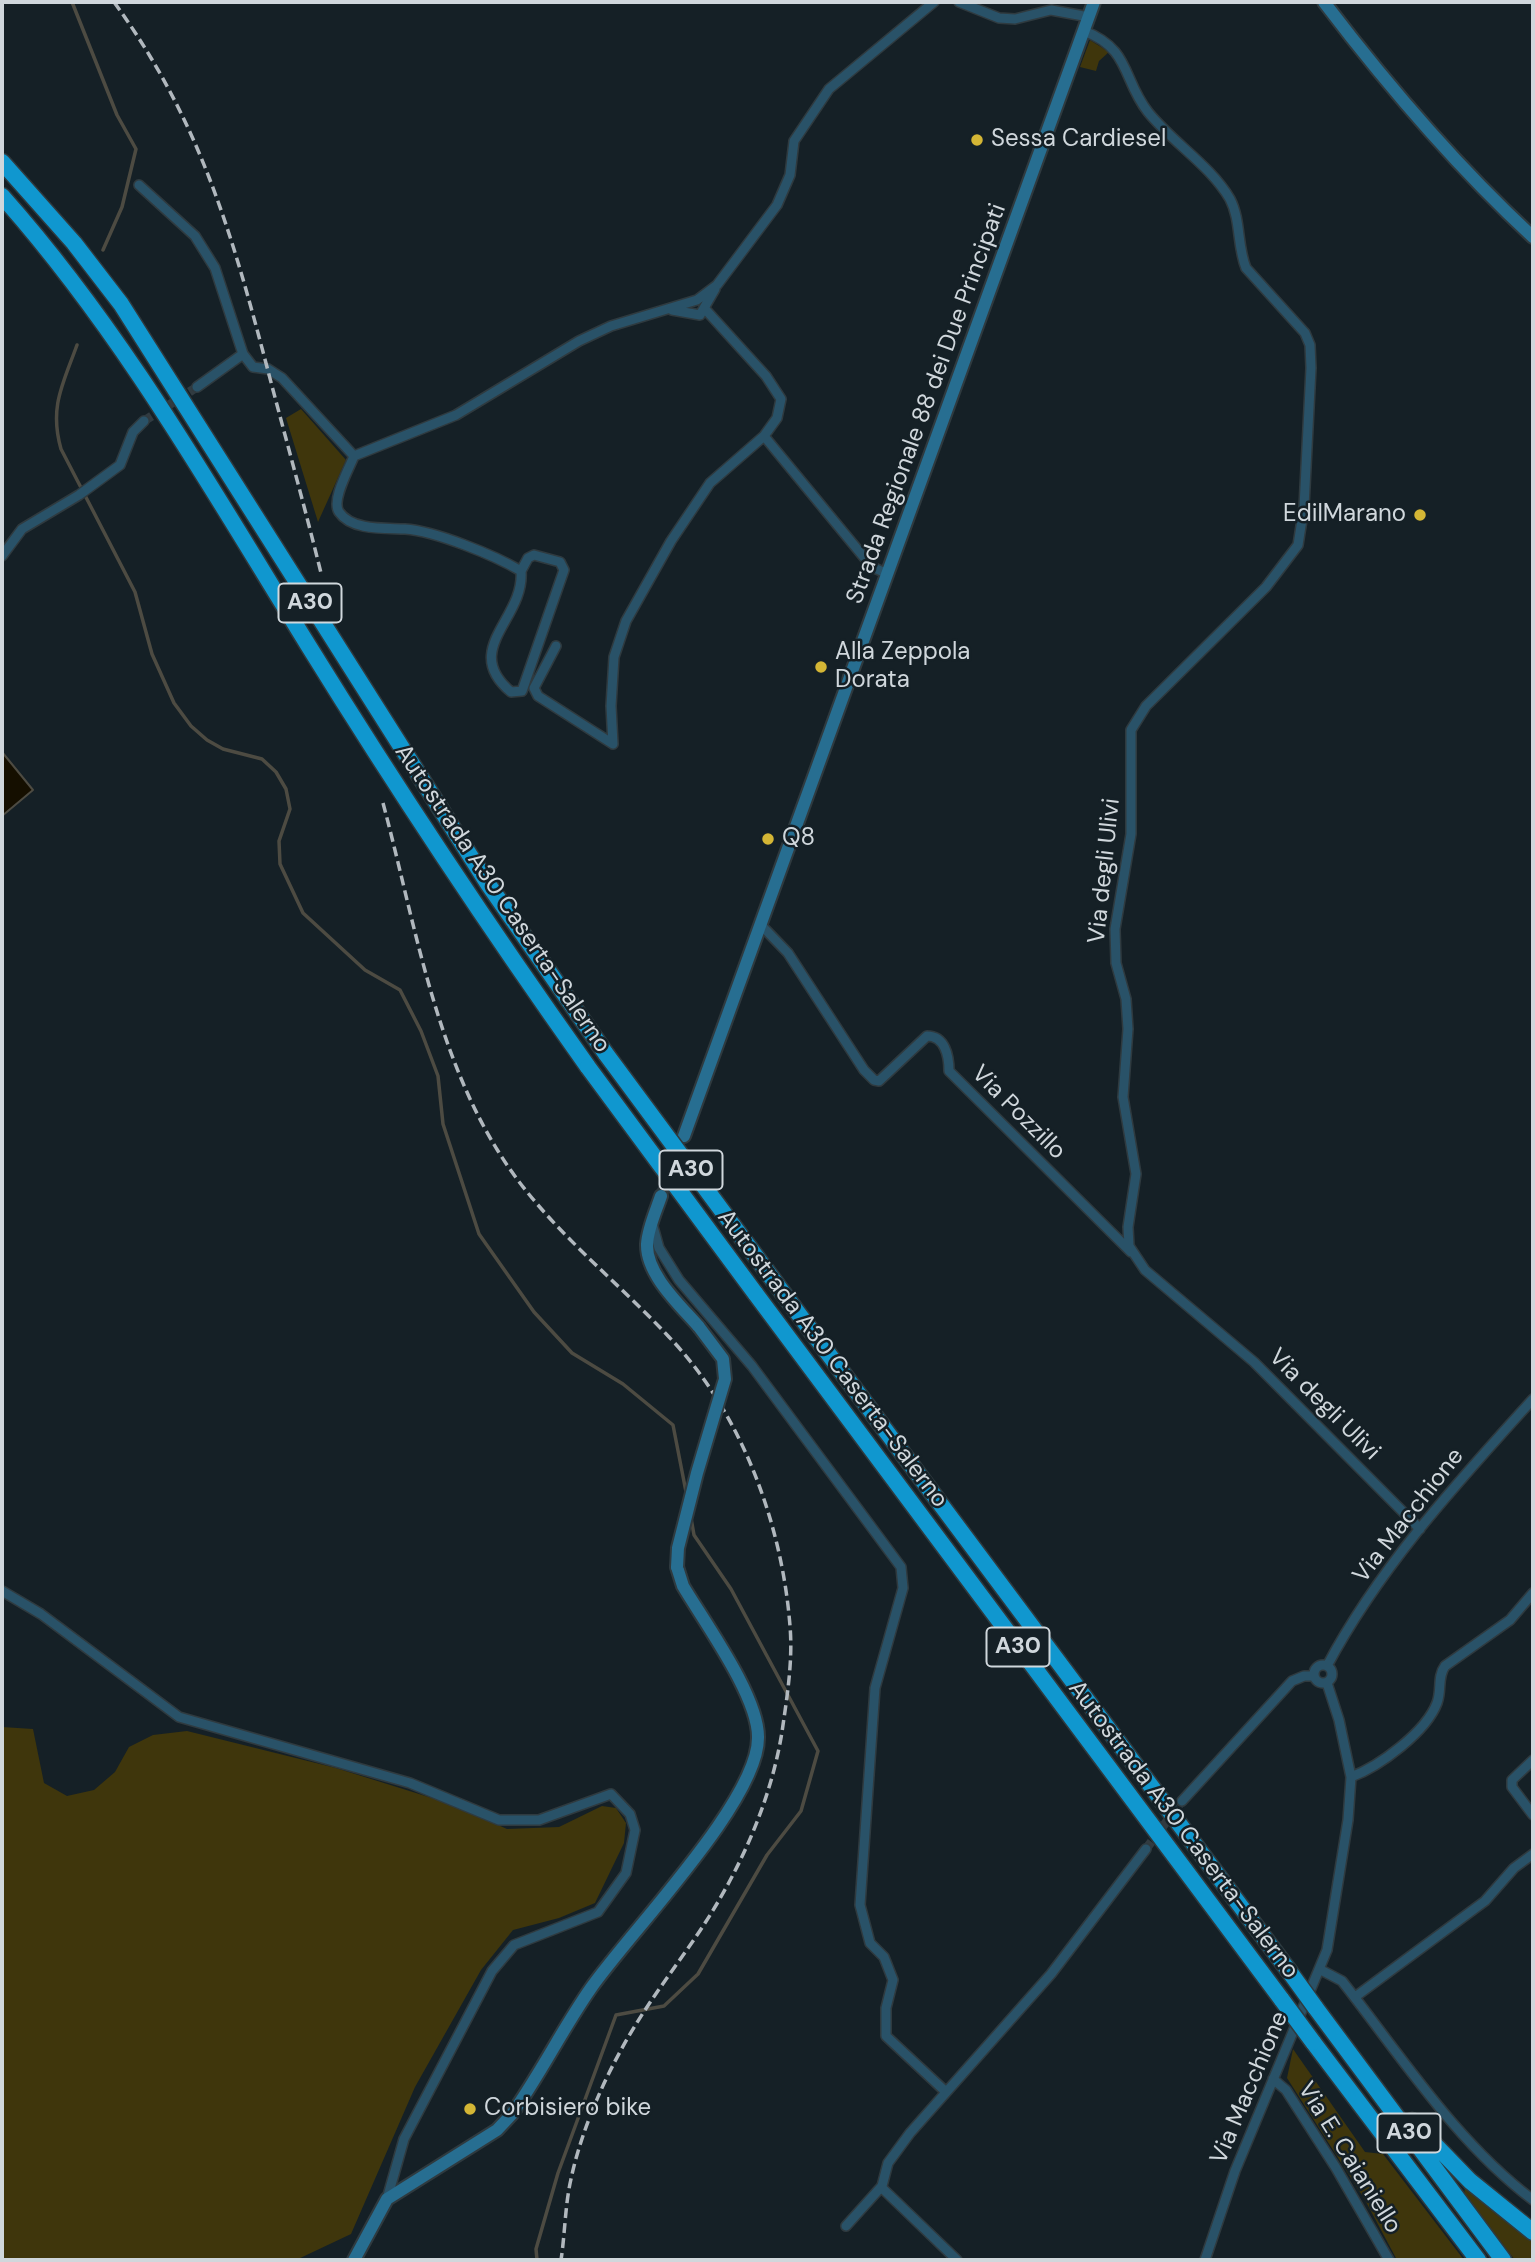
<!DOCTYPE html>
<html>
<head>
<meta charset="utf-8">
<style>
  body { margin:0 }
  #map { position:relative; width:1535px; height:2262px; overflow:hidden; background:#152026; font-family:"DM Sans",sans-serif }
  canvas { display:block }
  .frame { position:absolute; inset:0; border:4px solid #d0d7dc; pointer-events:none }
</style>
</head>
<body>
<div id="map">
<canvas width="1535" height="2262"></canvas>
<div class="frame"></div>
</div>
<script>
const c = document.querySelector('canvas').getContext('2d');
c.lineJoin = 'round';
function paint(path, color) { c.fillStyle = color; c.fill(path, 'evenodd'); }
function strokePath(path, color, width, dash) { c.strokeStyle = color; c.lineWidth = width; c.lineCap = dash ? 'butt' : 'round'; c.setLineDash(dash || []); c.stroke(path); }
function write(font, color, halo, rows, align = 'center') {
  c.font = font + ' "DM Sans",sans-serif'; c.lineWidth = 5; c.setLineDash([]); c.textBaseline = 'middle'; c.strokeStyle = halo; c.fillStyle = color; for (const [text, x, y, turn = 0] of rows) {
    c.save(); c.translate(x, y); c.rotate((+turn || 0) * Math.PI / 180); c.textAlign = isNaN(turn) ? turn : align; if (halo) c.strokeText(text, 0, 0); c.fillText(text, 0, 0); c.restore();
  }
}
paint(new Path2D(`
  M1090 40 1109 52 1099 61 1096 71 1080 67Z
  M301 409 346 460 318 522 286 418Z
  M2 1727 33 1729 44 1783 67 1796 94 1790 115 1772 129 1747 153 1735 187 1731 336 1768 451 1804 507 1829 559 1827 602 1806 616 1808 626 1823 624 1843 595 1903 559 1918 513 1930 481 1970 415 2087 351 2234 296 2260H2Z
  M1293 2049 1365 2152 1383 2154 1464 2260H1397L1365 2200 1287 2078Z
  M1465 2187 1533 2239V2260H1515L1464 2195Z`), '#3f360c');
const water = new Path2D(`
  M2 752 33 790 2 816Z`);
paint(water, '#150f00');
strokePath(water, '#4d4b42', 2);
strokePath(new Path2D(`
  M72 2 117 115 136 149 122 207 103 250
  M77 345C63 384 49 407 61 449L135 592 152 654 174 703 191 726 207 740 223 749 262 759 276 772 286 789 290 809 279 841 280 864 303 913 365 970 400 990 421 1031 438 1076 443 1124 479 1234 534 1312 572 1353 623 1384 673 1425 687 1497
  M537 2260 536 2249 558 2173 616 2015 664 2006 698 1974 767 1855 801 1811 818 1751 731 1589 694 1535 691 1518`), '#4d4b42', 3.5);
strokePath(new Path2D(`
  M144 421 197 387
  M1146 1849 1182 1801`), '#313b41', 9, [9, 4.5]);
strokePath(new Path2D(`
  M661 1196 680 1147`), '#313b41', 12, [12, 6]);
const street = new Path2D(`
  M959 2 999 18 1015 19 1051 10 1089 17
  M1084 31C1131 49 1122 79 1148 112 1173 143 1210 165 1230 199 1241 220 1237 246 1246 268L1305 333 1310 345 1311 368 1304 507 1298 545 1266 587 1146 706 1131 730V834L1115 929 1116 963 1126 999 1128 1029 1123 1097 1136 1174 1128 1227 1129 1246 1145 1270 1254 1362 1420 1529
  M139 185 195 236 215 268 243 354 197 387
  M705 309 766 376 781 399 777 418 764 436 872 567 888 574
  M672 310 700 315 715 289
  M243 354 253 367 268 369 282 378 354 456
  M2 556 22 529 79 495 120 465 133 432 144 421
  M521 571 528 558 534 555 560 562 564 570 522 691 511 692C460 649 525 619 521 571 494 555 435 531 405 529 386 528 352 531 339 512 331 500 349 469 354 456L456 415 579 341 611 326 697 300 717 285 777 205 790 175 794 141 829 89 934 2
  M556 646 534 688 538 696 613 744
  M613 744 611 706 614 657 626 621 671 541 710 483 764 436
  M761 925 788 953 864 1070 874 1080 879 1081 927 1036C945 1036 949 1056 949 1071L1131 1252
  M652 1223 659 1248 679 1280 752 1366 901 1567 903 1588 875 1688 860 1905 870 1943 884 1957 893 1980 886 2008V2036L946 2092
  M2 1591 41 1614 179 1717 410 1783 499 1820H539L611 1794 630 1814 635 1830 626 1873 598 1912 514 1945 492 1971 404 2139 387 2199
  M1314 1674a9 9 0 1 1 18 0a9 9 0 1 1-18 0Z
  M1327 1666C1380 1566 1458 1482 1533 1399
  M1533 1760 1512 1780V1787L1533 1815
  M1351 1777C1380 1766 1426 1732 1437 1703 1442 1690 1437 1677 1445 1666L1510 1620 1533 1593
  M1182 1801 1292 1681 1304 1676H1314
  M1321 1970 1342 1981C1401 2056 1456 2142 1533 2200
  M1355 1997 1485 1901 1514 1868 1533 1854
  M1273 2079 1286 2090 1336 2168 1389 2260
  M881 2187 957 2260
  M846 2226 882 2186 888 2163 910 2133 1051 1974 1146 1849
  M1205 2260 1235 2171 1327 1950 1348 1820 1351 1777 1339 1720 1327 1683`);
const secondary = new Path2D(`
  M1324 2C1388 86 1455 165 1533 237
  M684 1136 1094 2
  M661 1196C656 1211 648 1228 647 1244 646 1275 681 1306 699 1327
  M354 2260 387 2199 497 2130 512 2114C541 2073 563 2028 591 1988 630 1932 758 1801 758 1738 759 1697 705 1623 683 1586L677 1567`);
const highway = new Path2D(`
  M2 162 74 243 121 304 488 884 606 1054
  M2 196C123 332 212 490 308 645 397 789 490 929 588 1067
  M777 1285 1289 1971
  M755 1293 1282 2000
  M1315 2007 1503 2260
  M1313 2042 1478 2260
  M1412 2121 1470 2181 1533 2232`);
strokePath(street, '#2f3a3f', 12);
strokePath(secondary, '#2f3a3f', 16);
strokePath(highway, '#2f3a3f', 19);
strokePath(street, '#295268', 9);
strokePath(secondary, '#276e91', 12);
strokePath(highway, '#1097cf', 16);
strokePath(new Path2D(`
  M114 2C199 119 231 230 267 367 285 436 304 504 321 573
  M383 803C414 919 434 1048 498 1151 542 1223 612 1276 669 1337 741 1412 782 1523 790 1626 793 1661 787 1697 782 1732 770 1806 736 1879 693 1941 668 1977 642 2011 621 2050 600 2088 580 2136 571 2179 565 2205 565 2234 561 2260`), '#b1b8be', 3.5, [10, 5]);
const secondaryBridge = new Path2D(`
  M677 1567 678 1548 697 1473 725 1379 723 1359 699 1327`);
const highwayBridge = new Path2D(`
  M606 1054 777 1285
  M588 1067 755 1293
  M1289 1971 1315 2007
  M1282 2000 1313 2042`);
strokePath(secondaryBridge, '#2f3a3f', 16, []);
strokePath(highwayBridge, '#2f3a3f', 19, []);
strokePath(secondaryBridge, '#276e91', 12);
strokePath(highwayBridge, '#1097cf', 16);
for (const [x, y, r, color] of [
  [977,140,7,"#d4b635"],
  [1420,515,7,"#d4b635"],
  [821,667,7,"#d4b635"],
  [768,839,7,"#d4b635"],
  [470,2109,7,"#d4b635"]
]) { const dot = new Path2D(); dot.arc(x, y, r, 0, 2 * Math.PI); c.fillStyle = color; c.fill(dot); strokePath(dot, '#152026', 2.5); }
for (const [x, y, w] of [
  [310,603,63],
  [691,1170,63],
  [1018,1647,63],
  [1409,2133,63]
]) { const box = new Path2D(); box.roundRect(x - w / 2, y - 19.5, w, 39, 5); c.fillStyle = '#152026'; c.fill(box); strokePath(box, '#d0d7dc', 2); }
write('bold 23px', '#d0d7dc', null, [
  ["A30",310,603],
  ["A30",691,1170],
  ["A30",1018,1647],
  ["A30",1409,2133]
]);
write('24px', '#d0d7dc', '#152026', [
  ["Sessa Cardiesel",991,140],
  ["EdilMarano",1406,515,"right"],
  ["Alla Zeppola",835,653],
  ["Dorata",835,681],
  ["Q8",782,839],
  ["Corbisiero bike",484,2109]
], 'left');
write('24px', '#d0d7dc', '#152026', [
  ["Strada Regionale 88 dei Due Principati",927,404,-70],
  ["Via degli Ulivi",1105,871,-84],
  ["Autostrada A30 Caserta-Salerno",502,899,56],
  ["Via Pozzillo",1018,1113,45],
  ["Autostrada A30 Caserta-Salerno",832,1359,53],
  ["Via degli Ulivi",1324,1405,45],
  ["Via Macchione",1409,1516,-52],
  ["Autostrada A30 Caserta-Salerno",1183,1830,53],
  ["Via Macchione",1250,2088,-67],
  ["Via E. Caianiello",1349,2158,58]
]);
</script>
</body>
</html>
